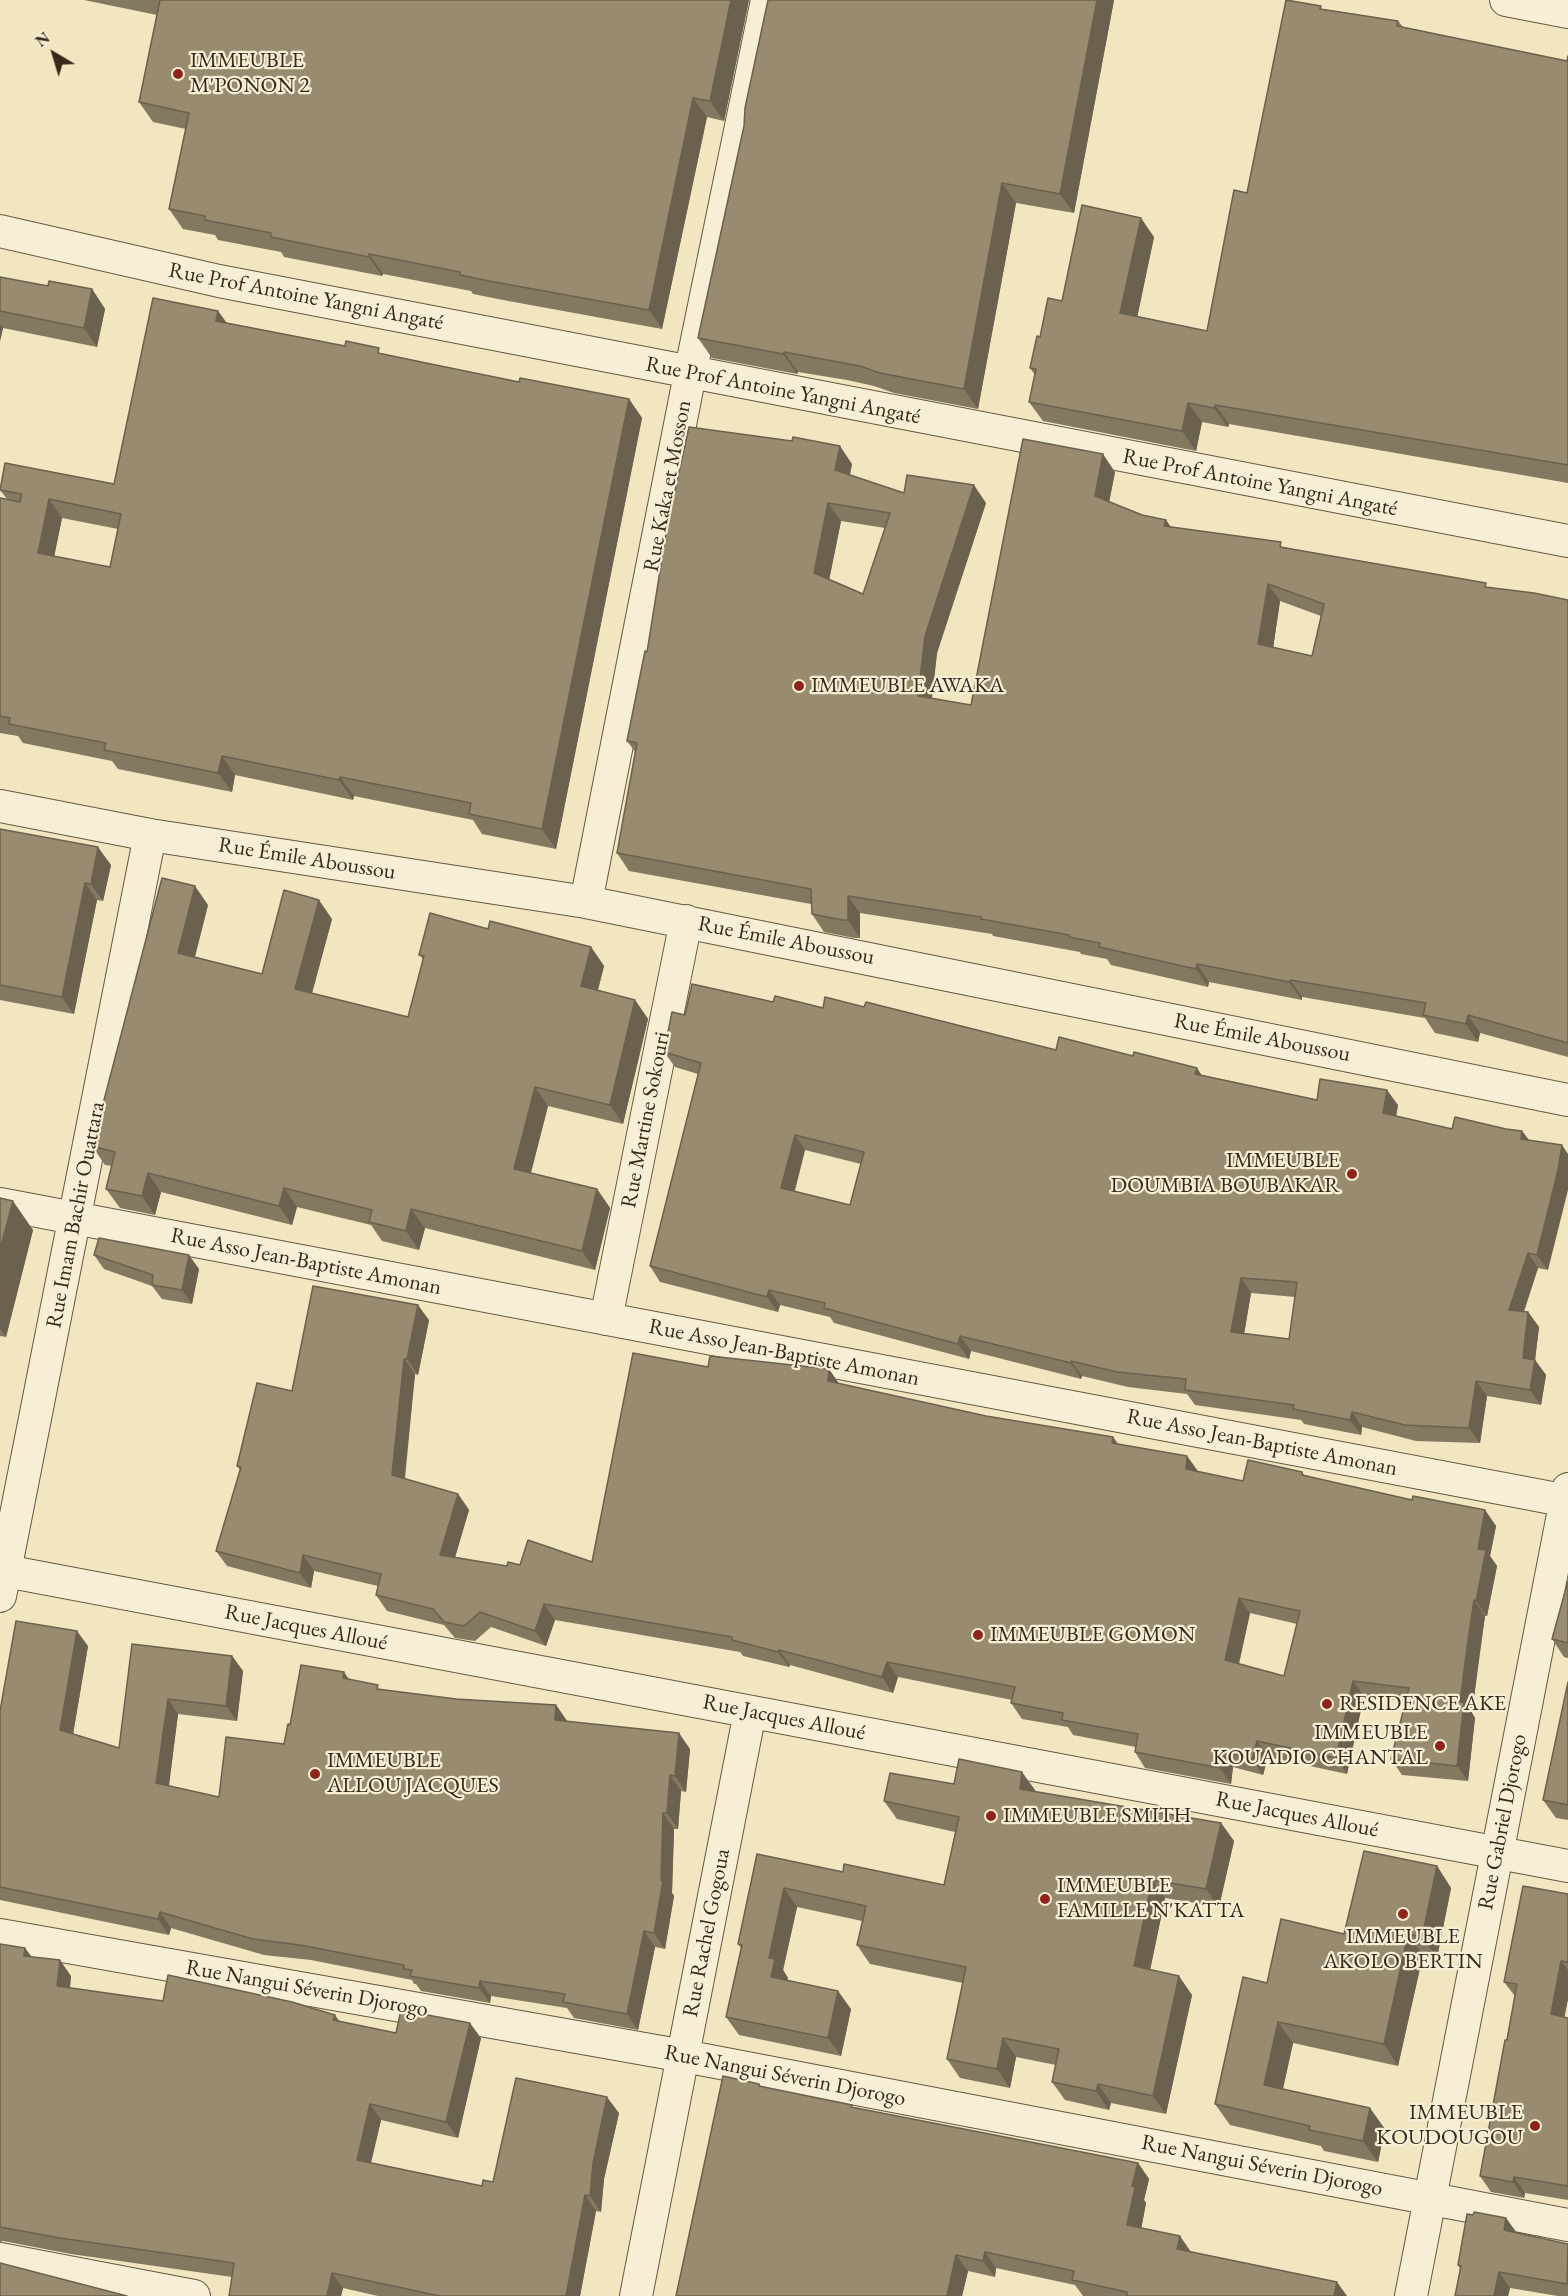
<!DOCTYPE html>
<html>
<head>
<meta charset="utf-8">
<style>
  body { margin:0 }
  #map { position:relative; width:1568px; height:2296px; overflow:hidden; background:#f1e6bf; font-family:"EB Garamond",serif }
  canvas { display:block }
  .north { position:absolute; left:24px; top:24px; width:60px; height:60px; -webkit-text-stroke:4px #f6efd5; paint-order:stroke; rotate:322deg; font-size:16px; font-weight:700; line-height:24px; text-align:center; color:#37291a }
  .north::after { content:''; display:block; margin:auto; width:21px; height:27px; background:#37291a; clip-path:polygon(50% 0,100% 100%,50% 72%,0 100%) }
</style>
</head>
<body>
<div id="map">
<canvas width="1568" height="2296"></canvas>
<div class="north">N</div>
</div>
<script>
const c = document.querySelector('canvas').getContext('2d');
c.lineJoin = 'round';
function strokePath(path, color, width, dash) { c.strokeStyle = color; c.lineWidth = width; c.lineCap = dash ? 'butt' : 'round'; c.setLineDash(dash || []); c.stroke(path); }
function paint(path, color) { c.fillStyle = color; c.fill(path, 'evenodd'); }
function write(font, color, halo, rows, align = 'center') {
  c.font = font + ' "EB Garamond",serif'; c.lineWidth = 4.5; c.setLineDash([]); c.textBaseline = 'middle'; c.strokeStyle = halo; c.fillStyle = color; for (const [text, x, y, turn = 0] of rows) {
    c.save(); c.translate(x, y); c.rotate((+turn || 0) * Math.PI / 180); c.textAlign = isNaN(turn) ? turn : align; if (halo) c.strokeText(text, 0, 0); c.fillText(text, 0, 0); c.restore();
  }
}
const minor = new Path2D(`
  M1506 0 1568 12
  M0 231 219 281 1568 541
  M0 806 150 835 586 902 1568 1100
  M586 902 690 374 767 0
  M0 1204 1568 1501
  M606 1319 686 921
  M0 1570 1568 1866
  M0 1596 150 835
  M0 1935 684 2056 1568 2225
  M0 2259 194 2296
  M636 2296 750 1712
  M1411 2296 1568 1489`);
strokePath(minor, '#665843', 34);
strokePath(minor, '#f6efd5', 32);
paint(new Path2D(`
  M84 0H749L724 121 707 117 662 329 503 300 473 294 471 291 383 274 382 276 284 257 281 252 218 240 215 235 183 229 169 209 186 129 153 122 139 102 157 15Z
  M1114 0 1074 213 1016 203 978 409 894 393 874 386 847 380 798 372 797 374 712 358 698 338 744 126Z
  M1323 9 1398 21 1403 27 1567 61 1568 56V483L1229 424 1228 427 1202 422 1196 451 1043 421 1029 402 1035 375 1030 368 1040 337 1062 301 1154 237 1137 316 1207 331 1247 193Z
  M0 277 48 286 92 289 105 309 97 347 3 328 0 341Z
  M218 311 227 323 382 354 519 382 629 399 642 418 556 849 482 834 473 820 354 796 353 800 235 775 232 792 118 769 112 761 23 743 18 736 0 733V498L7 499 0 490 114 484ZM62 518 118 529 110 567 54 556Z
  M792 441 852 464 850 475 904 493 986 503 937 653 932 698 971 705 1115 472 1109 502 1142 515 1166 520 1170 527 1284 547 1489 588 1568 600V1057L1480 1033 1478 1042 1435 1033 1425 1018 1302 997V1000L1209 982 1208 987 1111 965 1107 959 1081 954 1080 952 993 936 992 934 860 913V938H854L824 932 812 914 811 904 629 871 617 853 636 753 627 741 647 652ZM841 521 885 528 863 594 829 579ZM1280 601 1321 616 1312 656 1273 648Z
  M0 829 111 865 103 901 97 900 74 1014 0 1000Z
  M208 905 195 957 262 974 332 919 312 993 408 1017 423 959 419 955 488 929 591 947 604 966 598 990 635 1000 648 1019 623 1124 548 1106 531 1173 597 1189 610 1208 595 1270 425 1228 419 1250 382 1241 371 1225 297 1207 292 1225 161 1192 155 1215 120 1208 106 1189 112 1166 105 1165 92 1146Z
  M773 1002 823 1008 864 1007 1056 1050 1202 1075 1317 1100 1398 1105 1396 1116 1452 1129H1506L1522 1131 1529 1140 1548 1270 1538 1268 1524 1312H1528L1539 1327 1535 1360 1546 1375 1541 1405 1487 1396 1480 1443 1416 1441 1362 1427 1361 1435 1304 1424 1301 1420 1195 1405 1187 1394 1128 1387 1082 1376 1081 1379 971 1351 969 1359 834 1323 830 1317 780 1305 778 1312 660 1282 650 1266 698 1074 675 1067 664 1052 685 1015ZM805 1150 861 1164 850 1205 795 1191ZM1251 1293 1295 1297 1289 1339 1244 1333Z
  M0 1198 33 1230 6 1337 0 1336Z
  M94 1255 199 1269 192 1304 162 1299 152 1286 104 1269Z
  M429 1320 418 1375 415 1374 405 1479 458 1494 469 1510 455 1557 507 1566 592 1562 708 1367 839 1384 986 1416 1113 1437 1118 1444 1187 1456 1198 1471 1243 1481 1302 1472 1305 1476 1412 1500 1485 1510 1496 1526 1490 1556 1497 1566 1487 1616H1485L1479 1656 1472 1713 1475 1718 1468 1781 1402 1775 1391 1759 1406 1701 1364 1696 1347 1774 1268 1757 1263 1775 1233 1767 1231 1784 1145 1768 1135 1752 1136 1747 1073 1735 1068 1727 1022 1719 1011 1703 1012 1700 898 1677 893 1693 790 1665 789 1667 743 1656 740 1652 555 1620 546 1646 491 1627 475 1641 455 1638 444 1625 387 1611 376 1595 378 1586 314 1571 311 1588 227 1566 216 1551 240 1470 237 1466 292 1391ZM1250 1613 1297 1624 1284 1676 1239 1664Z
  M1568 1581V1658L1564 1657 1552 1639Z
  M132 1644 232 1656 243 1671 237 1721 178 1714 169 1786 219 1797 284 1744 290 1725 349 1679 381 1690 456 1699 556 1705 567 1721 690 1749 686 1792 681 1791 678 1829H674L672 1893 674 1896 665 1949 655 1947 638 2030 574 2018 567 2008 491 1996 490 2003 421 1991 416 1984H414L412 1980 311 1960 264 1955 171 1928 169 1935 0 1900V1711L88 1646 73 1734 119 1748Z
  M1568 1682V1820L1556 1818 1543 1800Z
  M954 1784 1035 1790V1792L1221 1823 1234 1841 1219 1907 1165 1898 1150 1970 1192 1995 1166 2114 1111 2103 1109 2110 1065 2100 1052 2082 1056 2065 1016 2057 1010 2088 960 2078 947 2059 963 1983 870 1964 857 1945 862 1921 797 1907 783 1970 788 1978 787 1980 851 2009 841 2056 739 2035 726 2017 741 1948 738 1944 757 1854 843 1872 944 1885 955 1832 897 1819 884 1801Z
  M1437 1866 1451 1888 1437 1958 1423 1955 1398 2066 1293 2043 1283 2089 1385 2129 1378 2162 1324 2151 1321 2146 1230 2125 1215 2104 1267 1983 1344 1934Z
  M1568 1894V1999L1564 2017 1568 2018V2200L1525 2193 1524 2198 1491 2192 1480 2176 1515 1996 1504 1982Z
  M0 1944 25 1948 32 1957 71 1976 70 1988 163 2001 340 2022 396 2033 481 2038 458 2138 381 2120 371 2163 482 2186 493 2182 619 2113 604 2179 601 2212 596 2211 580 2296H378L343 2288 341 2296H229L232 2277 71 2254 3 2241 0 2242Z
  M759 2084 761 2086 854 2108 1138 2163 1149 2179 1144 2200 1146 2203 1141 2228 1191 2252 1347 2296H1083L1075 2285 996 2268 995 2277 968 2271 962 2296H676Z
  M1506 2218 1517 2233 1568 2244V2296H1558L1510 2288 1508 2296H1455L1460 2269 1458 2265Z`), '#837860');
paint(new Path2D(`
  M731 0H749L724 121 710 101Z
  M1097 0H1114L1074 213 1060 194Z
  M693 98 707 117 662 329 649 310Z
  M1002 183 1016 203 978 409 964 389Z
  M1141 218 1154 237 1134 333 1120 313Z
  M369 254 383 274 382 276 369 257Z
  M92 289 105 309 97 347 84 328Z
  M218 311 231 330 216 321Z
  M0 324 3 328 0 341Z
  M784 352 798 372 797 374 783 354Z
  M629 399 642 418 556 849 542 829Z
  M1188 403 1202 422 1196 451 1182 431Z
  M1215 405 1229 424 1228 427 1214 408Z
  M840 446 852 464 847 487 835 470Z
  M1103 454 1115 472 1107 513 1095 496Z
  M974 485 986 503 937 653 930 714 918 696 925 636Z
  M49 499 62 518 51 572 38 553Z
  M828 503 841 521 827 591 814 573Z
  M1166 520 1178 537 1164 526Z
  M1268 584 1280 601 1271 662 1258 644Z
  M222 756 235 775 232 792 218 773Z
  M340 777 354 796 353 800 339 780Z
  M98 847 111 865 103 901 91 884Z
  M85 883 97 900 74 1014 62 997Z
  M195 886 208 905 191 971 178 953Z
  M848 896 860 913V938L848 920Z
  M319 900 332 919 308 1008 295 989Z
  M591 947 604 966 594 1005 581 986Z
  M1197 964 1209 982 1208 987 1196 969Z
  M1290 980 1302 997V1000L1289 982Z
  M635 1000 648 1019 623 1124 610 1105Z
  M1468 1015 1480 1033 1478 1042 1466 1024Z
  M1197 1068 1207 1083 1195 1074Z
  M535 1087 548 1106 527 1187 514 1169Z
  M1387 1090 1398 1105 1394 1128 1383 1113Z
  M1522 1131 1533 1146 1521 1139Z
  M795 1135 805 1150 791 1203 781 1188Z
  M1562 1145 1568 1154V1190L1548 1270 1537 1255Z
  M148 1173 161 1192 155 1215 142 1196Z
  M284 1188 297 1207 292 1225 279 1206Z
  M597 1189 610 1208 595 1270 582 1251Z
  M13 1201 33 1230 6 1337 0 1329V1250Z
  M411 1209 425 1228 419 1250 406 1231Z
  M1528 1253 1538 1268 1519 1325 1509 1310Z
  M189 1255 199 1269 192 1304 182 1290Z
  M1241 1278 1251 1293 1242 1347 1231 1332Z
  M769 1290 780 1305 778 1312 767 1297Z
  M418 1305 429 1320 418 1375 407 1359Z
  M1528 1312 1539 1327 1535 1360 1546 1375 1541 1405 1530 1390 1523 1358Z
  M960 1336 971 1351 969 1359 958 1344Z
  M404 1359 415 1374 403 1491 392 1475Z
  M1071 1361 1082 1376 1081 1379 1071 1363Z
  M829 1369 840 1385 828 1381Z
  M1476 1381 1487 1396 1480 1443 1469 1428Z
  M1352 1412 1362 1427 1361 1435 1350 1420Z
  M1113 1437 1124 1453 1112 1443Z
  M1187 1456 1198 1472 1186 1469Z
  M458 1494 469 1510 451 1571 440 1555Z
  M1485 1510 1496 1526 1490 1556 1497 1566 1487 1616 1476 1601 1478 1549Z
  M303 1555 314 1571 311 1588 300 1573Z
  M1239 1598 1250 1613 1236 1676 1225 1660Z
  M1474 1600 1485 1616 1472 1713 1475 1718 1468 1781 1457 1766 1460 1702Z
  M544 1604 555 1620 546 1646 535 1631Z
  M77 1631 88 1646 71 1746 60 1730Z
  M779 1650 790 1665 789 1667 778 1652Z
  M232 1656 243 1671 237 1721 226 1706Z
  M887 1662 898 1677 893 1693 882 1677Z
  M344 1672 355 1688 343 1678Z
  M1353 1681 1364 1696 1347 1774 1336 1758Z
  M168 1699 178 1714 167 1799 156 1783Z
  M556 1705 567 1721 566 1736 555 1720Z
  M679 1733 690 1749 686 1792 675 1776Z
  M1257 1741 1268 1757 1263 1775 1252 1759Z
  M1222 1751 1233 1767 1231 1784 1220 1768Z
  M1022 1772 1035 1790 1033 1808 1020 1789Z
  M670 1775 681 1791 678 1829 667 1813Z
  M663 1813 674 1829 672 1893 674 1896 665 1949 654 1933 661 1880Z
  M1221 1823 1234 1841 1219 1907 1206 1889Z
  M1437 1866 1451 1888 1437 1958 1422 1937Z
  M1152 1880 1165 1898 1147 1985 1134 1966Z
  M784 1888 797 1907 783 1970 788 1978 784 1995 771 1977 769 1958Z
  M160 1912 171 1928 169 1935 158 1919Z
  M644 1931 655 1947 638 2030 627 2014Z
  M1408 1934 1423 1955 1398 2066 1384 2044Z
  M25 1948 36 1964 24 1956Z
  M60 1960 71 1976 68 2002 57 1986Z
  M1561 1961 1568 1970V1999L1562 2030 1551 2014Z
  M1179 1976 1192 1995 1166 2114 1153 2096Z
  M480 1981 491 1996 490 2003 479 1988Z
  M838 1991 851 2009 841 2056 828 2038Z
  M335 2015 346 2031 333 2020Z
  M1278 2022 1293 2043 1279 2106 1264 2085Z
  M470 2023 481 2038 458 2138 446 2122Z
  M1003 2038 1016 2057 1010 2088 997 2069Z
  M1098 2084 1111 2103 1109 2110 1096 2091Z
  M607 2097 619 2113 604 2179 601 2212 590 2196 593 2163Z
  M370 2104 381 2120 368 2175 357 2160Z
  M1370 2108 1385 2129 1378 2162 1363 2141Z
  M1138 2163 1149 2179 1144 2200 1146 2203 1139 2241 1127 2225 1132 2186Z
  M1514 2177 1525 2193 1524 2198 1513 2182Z
  M585 2195 596 2211 580 2296H566Z
  M1506 2218 1517 2234 1504 2230Z
  M1180 2236 1191 2252 1177 2249Z
  M985 2252 996 2268 995 2277 983 2261Z
  M956 2255 968 2271 962 2296H947Z
  M1499 2272 1510 2288 1508 2296H1494Z
  M332 2273 343 2288 341 2296H327Z
  M1337 2282 1347 2296H1334Z`), '#6a614e');
const building = new Path2D(`
  M160 0H731L710 101 693 98 649 310 489 281 460 275V272L369 254V257L271 237V233L205 220V216L169 209 189 113 139 102Z
  M768 0H1097L1060 194 1002 183 964 389 880 373 860 366 833 361 784 352 783 354 698 338 744 126 745 108Z
  M1286 0 1321 6 1320 9 1398 21 1397 26 1567 61 1568 56V465L1215 405 1214 408 1188 403 1182 431 1029 402 1036 369 1030 368 1037 336 1040 337 1048 298 1062 301 1082 205 1141 218 1120 313 1207 331 1234 190 1247 193Z
  M0 277 48 286 49 281 92 289 84 328 0 311Z
  M153 298 218 311 216 321 345 346 346 341 379 348 378 353 426 363 519 382 520 378 629 399 542 829 469 814 471 803 340 777 339 780 222 756 218 773 104 750 106 743 9 724 10 718 0 716V498L20 502 22 494 0 490 5 463 114 484ZM49 499 121 514 110 567 38 553Z
  M689 427 792 441 793 437 840 446 835 470 904 493 907 475 974 485 925 636 918 696 971 705 1023 439 1103 454 1095 496 1142 515 1166 520 1164 526 1281 542 1280 547 1486 583 1485 587 1534 593 1568 600V1043L1468 1015 1466 1024 1423 1015 1426 1003 1290 980 1289 982 1197 964 1196 969 1099 947 1100 943 1069 937V935L981 919V917L848 896V920H842L812 914 811 889 617 853 637 743 627 741 645 651 647 652 667 527ZM828 503 890 513 863 594 814 573ZM1268 584 1324 604 1312 656 1258 644Z
  M0 829 98 847 91 884 85 883 62 997 0 985Z
  M162 878 195 886 178 953 262 974 284 890 319 900 295 989 408 1017 424 956 419 955 430 913 488 929 490 921 591 947 581 986 635 1000 610 1105 535 1087 514 1169 597 1189 582 1251 411 1209 406 1231 369 1222 372 1210 284 1188 279 1206 148 1173 142 1196 106 1189 115 1152 92 1146Z
  M692 984 773 1002 775 996 823 1008 825 997 864 1007 866 1002 1056 1050 1059 1037 1133 1056 1134 1052 1197 1068 1195 1074 1317 1100 1320 1079 1387 1090 1383 1113 1452 1129 1455 1117 1506 1129 1522 1131 1521 1139 1562 1145 1558 1170 1537 1255 1528 1253 1509 1310 1528 1312 1523 1358 1535 1360 1530 1390 1476 1381 1469 1428 1405 1425 1352 1412 1350 1420 1293 1409 1294 1405 1185 1390 1186 1379 1117 1372 1071 1361V1363L960 1336 958 1344 824 1308 825 1303 769 1290 767 1297 650 1266 701 1063 664 1052 672 1012 685 1015ZM795 1135 864 1152 850 1205 781 1188ZM1241 1278 1297 1282 1289 1339 1231 1332Z
  M0 1198 13 1201 0 1250Z
  M99 1238 189 1255 182 1290 152 1285 153 1275 94 1255Z
  M313 1286 418 1305 407 1359H404L392 1475 458 1494 440 1555 507 1566 508 1562 520 1565 528 1540 592 1562 633 1353 708 1367 710 1356 829 1369 828 1381 986 1416 1113 1437 1112 1443 1187 1456 1186 1469 1243 1481 1248 1460 1302 1472V1475L1412 1500 1413 1496 1485 1510 1478 1549 1486 1550 1476 1601 1474 1600 1468 1640 1460 1702H1464L1457 1766 1391 1759 1409 1688 1353 1681 1336 1758 1257 1741 1252 1759 1222 1751 1220 1768 1135 1752 1138 1734 1062 1720 1063 1713 1011 1703 1015 1687 887 1662 882 1677 779 1650 778 1652 732 1640V1637L544 1604 535 1631 480 1612 464 1626 444 1622 433 1609 376 1595 381 1574 303 1555 300 1573 216 1551 241 1467 237 1466 257 1383 292 1391ZM1239 1598 1300 1611 1284 1676 1225 1660Z
  M1568 1581V1643L1552 1639Z
  M16 1621 77 1631 60 1730 119 1748 132 1644 232 1656 226 1706 168 1699 156 1783 219 1797 226 1737 284 1744 288 1724 290 1725 301 1665 344 1672 343 1678 378 1685 377 1689 456 1699 556 1705 555 1720 679 1733 675 1776 670 1775 667 1813H663L661 1880 663 1881 654 1933 644 1931 627 2014 563 2002 565 1994 480 1981 479 1988 410 1976 412 1970 404 1969V1965L300 1945 253 1939 160 1912 158 1919 0 1887V1711Z
  M1568 1682V1805L1543 1800Z
  M959 1759 1022 1772 1020 1789 1221 1823 1206 1889 1152 1880 1134 1966 1179 1976 1153 2096 1098 2084 1096 2091 1052 2082 1059 2049 1003 2038 997 2069 947 2059 966 1967 857 1945 866 1906 784 1888 769 1958 775 1959 771 1977 838 1991 828 2038 726 2017 742 1945 738 1944 757 1854 843 1872 844 1864 944 1885 959 1817 884 1801 890 1773 954 1784Z
  M1364 1851 1437 1866 1422 1937 1408 1934 1384 2044 1278 2022 1264 2085 1370 2108 1363 2141 1309 2130 1310 2126 1215 2104 1243 1977 1267 1983 1281 1919 1344 1934Z
  M1523 1886 1568 1894V1962L1561 1961 1551 2014 1568 2018V2186L1514 2177 1513 2182 1480 2176 1505 2040H1507L1517 1984 1504 1982Z
  M0 1944 25 1948 24 1956 60 1960 57 1986 163 2001 168 1975 292 2002 335 2015 333 2020 396 2033 401 2010 470 2023 446 2122 370 2104 357 2160 482 2186 483 2180 493 2182 516 2078 607 2097 593 2163 590 2196 585 2195 566 2296H440L332 2273 327 2296H229L234 2263 60 2238 0 2227Z
  M723 2076 759 2084V2086L852 2105 851 2107 1138 2163 1132 2186 1135 2187 1127 2225 1180 2236 1177 2249 1337 2282 1334 2296H1127V2292L1072 2280 1074 2271 985 2252 983 2261 956 2255 947 2296H676Z
  M1474 2212 1506 2218 1504 2230 1568 2244 1567 2284 1499 2272 1494 2296H1455L1461 2266 1458 2265 1467 2214 1473 2215Z
  M0 2263 127 2296H0Z`);
paint(building, '#988b70');
strokePath(building, '#6a614e', 1.5);
for (const [x, y, r, color] of [
  [178,74,6,"#8f2418"],
  [799,686,6,"#8f2418"],
  [1352,1174,6,"#8f2418"],
  [978,1635,6,"#8f2418"],
  [1327,1704,6,"#8f2418"],
  [1440,1746,6,"#8f2418"],
  [315,1774,6,"#8f2418"],
  [991,1816,6,"#8f2418"],
  [1045,1899,6,"#8f2418"],
  [1403,1914,6,"#8f2418"],
  [1535,2126,6,"#8f2418"]
]) { const dot = new Path2D(); dot.arc(x, y, r, 0, 2 * Math.PI); c.fillStyle = color; c.fill(dot); strokePath(dot, '#f6efd5', 2); }
write('22px', '#37291a', '#f6efd5', [
  ["IMMEUBLE",190,61],
  ["M'PONON 2",190,86],
  ["IMMEUBLE AWAKA",811,686],
  ["IMMEUBLE",1340,1161,"right"],
  ["DOUMBIA BOUBAKAR",1340,1186,"right"],
  ["IMMEUBLE GOMON",990,1635],
  ["RESIDENCE AKE",1339,1704],
  ["IMMEUBLE",1428,1733,"right"],
  ["KOUADIO CHANTAL",1428,1758,"right"],
  ["IMMEUBLE",327,1761],
  ["ALLOU JACQUES",327,1786],
  ["IMMEUBLE SMITH",1003,1816],
  ["IMMEUBLE",1057,1886],
  ["FAMILLE N'KATTA",1057,1911],
  ["IMMEUBLE",1403,1937,"center"],
  ["AKOLO BERTIN",1403,1962,"center"],
  ["IMMEUBLE",1523,2113,"right"],
  ["KOUDOUGOU",1523,2138,"right"]
], 'left');
write('22px', '#37291a', '#f6efd5', [
  ["Rue Prof Antoine Yangni Angaté",306,297,11],
  ["Rue Prof Antoine Yangni Angaté",783,391,11],
  ["Rue Prof Antoine Yangni Angaté",1260,483,11],
  ["Rue Kaka et Mosson",668,486,-79],
  ["Rue Émile Aboussou",307,859,9],
  ["Rue Émile Aboussou",786,941,11],
  ["Rue Émile Aboussou",1262,1038,11],
  ["Rue Martine Sokouri",646,1120,-79],
  ["Rue Imam Bachir Ouattara",76,1215,-79],
  ["Rue Asso Jean-Baptiste Amonan",306,1262,11],
  ["Rue Asso Jean-Baptiste Amonan",784,1353,11],
  ["Rue Asso Jean-Baptiste Amonan",1262,1443,11],
  ["Rue Jacques Alloué",306,1628,11],
  ["Rue Jacques Alloué",784,1718,11],
  ["Rue Jacques Alloué",1297,1815,11],
  ["Rue Gabriel Djorogo",1503,1822,-79],
  ["Rue Rachel Gogoua",707,1933,-79],
  ["Rue Nangui Séverin Djorogo",307,1989,10],
  ["Rue Nangui Séverin Djorogo",785,2076,11],
  ["Rue Nangui Séverin Djorogo",1262,2166,11]
]);
</script>
</body>
</html>
